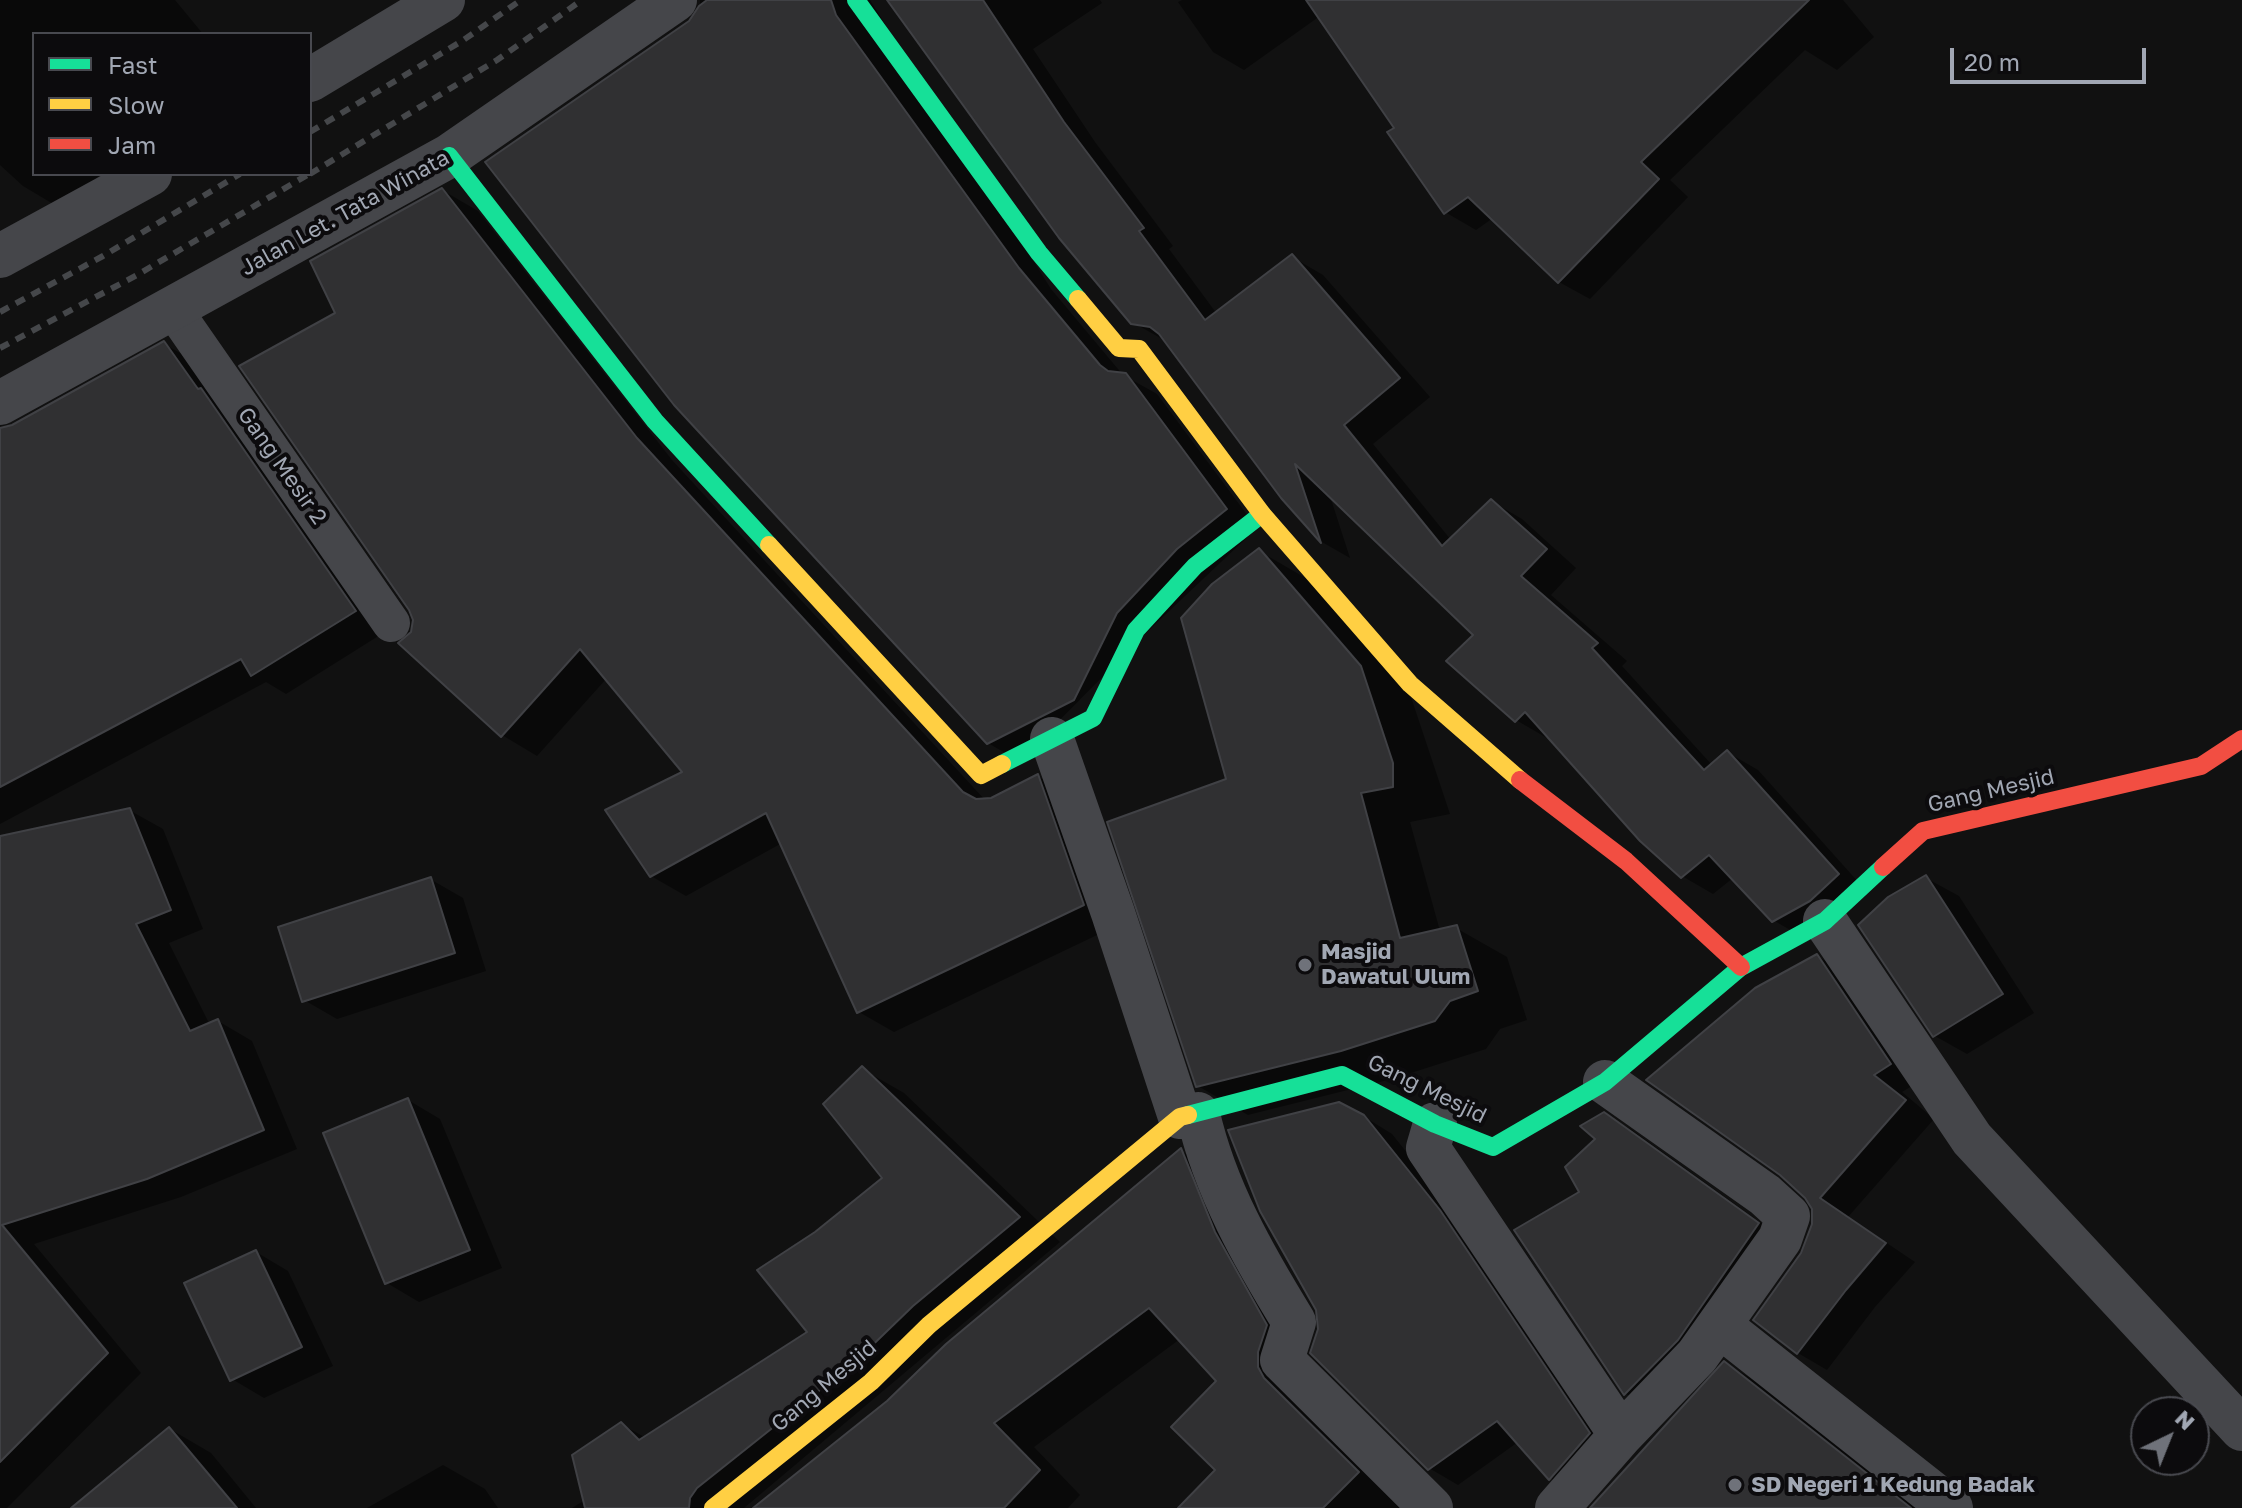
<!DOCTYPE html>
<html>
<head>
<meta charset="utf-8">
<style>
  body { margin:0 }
  #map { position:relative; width:2242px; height:1508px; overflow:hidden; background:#111; font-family:"Golos Text",sans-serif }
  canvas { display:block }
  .legend { position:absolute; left:32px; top:32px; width:280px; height:144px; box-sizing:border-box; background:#0c0b0d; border:2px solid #48494f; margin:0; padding:10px 14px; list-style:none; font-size:24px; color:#a1a7b3 }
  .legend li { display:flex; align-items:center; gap:16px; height:40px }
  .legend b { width:40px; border:2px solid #48494f }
  .north { position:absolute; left:2130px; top:1396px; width:80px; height:80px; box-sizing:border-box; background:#0c0b0d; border:2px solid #48494f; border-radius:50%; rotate:43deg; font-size:22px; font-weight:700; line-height:32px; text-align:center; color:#a1a7b3 }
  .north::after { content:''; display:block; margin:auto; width:28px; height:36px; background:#6f727a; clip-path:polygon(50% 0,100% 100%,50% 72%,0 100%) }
  .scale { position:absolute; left:1950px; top:48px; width:196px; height:36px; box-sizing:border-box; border:4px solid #a1a7b3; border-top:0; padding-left:10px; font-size:24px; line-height:28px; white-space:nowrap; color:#a1a7b3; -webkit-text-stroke:6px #0c0b0d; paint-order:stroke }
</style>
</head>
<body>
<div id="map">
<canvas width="2242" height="1508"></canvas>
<ul class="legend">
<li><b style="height:10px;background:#16e098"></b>Fast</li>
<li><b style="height:10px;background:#ffcf43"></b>Slow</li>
<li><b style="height:10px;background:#f24e42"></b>Jam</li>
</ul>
<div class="north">N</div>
<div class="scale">20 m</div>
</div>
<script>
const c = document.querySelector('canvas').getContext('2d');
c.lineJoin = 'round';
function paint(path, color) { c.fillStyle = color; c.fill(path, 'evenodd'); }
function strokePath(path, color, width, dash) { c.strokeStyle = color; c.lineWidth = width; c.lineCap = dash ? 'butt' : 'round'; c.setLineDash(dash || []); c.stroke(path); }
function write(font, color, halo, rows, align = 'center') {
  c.font = font + ' "Golos Text",sans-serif'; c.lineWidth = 8; c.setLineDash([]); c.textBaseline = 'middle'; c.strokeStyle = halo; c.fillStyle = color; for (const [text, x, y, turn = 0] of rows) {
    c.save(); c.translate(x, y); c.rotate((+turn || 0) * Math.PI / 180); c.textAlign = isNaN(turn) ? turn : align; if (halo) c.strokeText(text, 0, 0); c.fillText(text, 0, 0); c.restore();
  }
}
paint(new Path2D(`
  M0 0H175L203 34H34V174H101L65 211 23 186 0 165Z
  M700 0H870L1051 289 1123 375 1157 394 1257 528 1148 631 1019 761 988 743 691 22 700 11Z
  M889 0H1100L1102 3 1033 49 1095 142 1173 246 1169 249 1217 314 1292 257 1323 275 1430 397 1373 444 1451 540 1491 501 1522 519 1576 568 1551 595 1627 661 1622 666 1712 765 1727 752 1758 770 1868 893 1804 938 1773 920 1733 878 1713 894 1682 876 1549 736 1547 738 1516 720 1476 635 1329 493 1350 558 1322 542 1283 497 1164 340 1132 322Z
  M1182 0H1843L1874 37 1837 70 1805 50 1670 180 1688 197 1590 299 1559 282 1493 218 1476 230 1445 212 1396 128 1320 16 1244 70 1213 52 1178 2Z
  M442 190 478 211 672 460 985 800H992L1038 776 1073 797 1118 925 894 1032 859 1012 782 843 686 896 651 876 685 773 607 678 537 756 502 735 413 633 415 620 338 314Z
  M164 344 198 363 388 630 286 694 266 682 0 824V438Z
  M1259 551 1309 580 1411 697 1450 814 1410 822 1440 931 1456 928 1507 957 1527 1020 1500 1029 1486 1049 1392 1079 1248 1115 1198 1086 1228 780Z
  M129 810 163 829 203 929 169 943 210 1025 218 1021 252 1041 297 1149 181 1197 34 1244 141 1373 7 1508H0V838Z
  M1926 878 1959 896 2034 1013 1967 1054 1935 1036Z
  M430 879 463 898 486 971 337 1019 304 1000Z
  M1817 956 1847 973 1920 1081 1902 1092 1934 1119 1848 1217 1915 1262 1875 1307 1827 1370 1798 1353 1802 1254 1814 1225Z
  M862 1069 904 1093 1060 1242 744 1508H572L585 1500 621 1424 646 1438 810 1333 816 1233 885 1178Z
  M408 1100 440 1119 502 1268 419 1302 387 1283Z
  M1604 1114 1632 1130 1786 1241 1653 1410 1626 1394 1516 1231 1582 1192Z
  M1363 1116 1392 1134 1468 1229 1617 1450 1578 1495 1550 1478 1518 1442 1458 1485 1429 1468 1320 1329Z
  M1181 1151 1223 1175 1299 1378 1411 1508H1195L1218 1470 1219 1381 1180 1339 1034 1447 1080 1495 1068 1508H756L888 1403Z
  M256 1252 288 1271 333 1366 264 1398 232 1379Z
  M1725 1363 1766 1387 1919 1508H1593Z
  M170 1429 211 1453 256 1508H74Z
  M443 1465 485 1489 498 1508H367Z`), '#0007');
const building = new Path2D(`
  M707 0H831L836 15 1019 268 1100 365 1108 371 1126 373 1227 509 1177 549 1117 613 1074 700 987 744 674 405 485 162 689 21 699 6Z
  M887 0H983L1064 122 1144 228 1139 231 1205 320 1292 254 1400 378 1344 425 1442 546 1491 499 1547 549 1521 576 1598 643 1592 648 1704 770 1727 750 1839 874 1810 901 1772 922 1709 855 1681 878 1640 841 1525 712 1515 722 1446 661 1473 635 1295 464 1321 543 1281 498 1159 334 1150 327 1131 324 1059 238Z
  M1306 0H1809L1641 162 1659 179 1558 283 1468 197 1444 214 1387 132 1394 128Z
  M442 188 637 438 963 792 976 799 991 798 1038 774 1084 905 857 1013 766 813 650 877 605 810 682 772 580 649 501 737 398 643 411 632 413 620 409 610 239 366 335 313 310 261Z
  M164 341 198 389 201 388 356 611 251 676 241 659 0 787V428L12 425Z
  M1259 548 1361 666 1393 763V787L1361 793 1400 938 1457 925 1478 991 1450 1001 1435 1021 1341 1051 1196 1087 1107 822 1226 779 1181 618 1212 584Z
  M130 808 171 910 136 924 190 1031 218 1019 264 1130 147 1179 2 1225 108 1353 0 1462V836Z
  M1926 875 2003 994 1933 1037 1858 925 1888 897Z
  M431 877 455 953 302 1002 278 927Z
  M1817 954 1891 1064 1874 1075 1906 1100 1820 1198 1886 1243 1846 1290 1797 1354 1753 1320 1801 1253 1812 1224V1209L1805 1198 1780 1175 1646 1080 1755 988Z
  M862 1066 1020 1217 913 1306 854 1363 697 1488 690 1498 689 1508H585L572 1455 621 1422 639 1440 807 1332 757 1270 815 1232 882 1178 823 1104Z
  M408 1098 470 1250 385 1284 323 1133Z
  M1339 1102 1364 1115 1440 1210 1590 1433 1549 1480 1497 1421 1428 1470 1310 1353 1318 1329 1316 1310 1260 1211 1228 1130Z
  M1604 1112 1759 1223 1678 1340 1624 1395 1514 1230 1579 1192 1565 1167 1595 1139 1580 1126Z
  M1181 1148 1215 1232 1267 1325 1258 1352V1367L1264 1378 1359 1472 1323 1508H1178L1215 1470 1171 1427 1216 1381 1149 1308 994 1423 1040 1470 1004 1508H753L887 1401 946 1344Z
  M256 1250 302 1347 230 1381 184 1283Z
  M1724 1361 1911 1508H1590Z
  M169 1427 237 1508H71Z`);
paint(building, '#303032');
strokePath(building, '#404145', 2);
strokePath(new Path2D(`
  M173 309 391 623`), '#45464a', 38);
strokePath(new Path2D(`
  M310 80 443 0
  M0 256 150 174
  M0 403 449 156 675 0
  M1052 739 1113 913 1180 1117
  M1825 921 1972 1139 2242 1429
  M1198 1114C1215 1189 1254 1257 1294 1322L1282 1360 1431 1508
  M1435 1124 1428 1148 1621 1435
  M1719 1325 1951 1508
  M1557 1508 1621 1435 1697 1356 1780 1239 1788 1216 1765 1195 1605 1082`), '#45464a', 44);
strokePath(new Path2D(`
  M856 0 1039 253 1078 299
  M449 156 655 421 769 545
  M1002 764 1093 718 1136 630 1195 566 1262 514
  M1188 1115 1342 1075 1435 1124 1493 1147 1605 1082 1741 967 1825 921 1883 867`), '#16e098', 18);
strokePath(new Path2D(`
  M1078 299 1119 348 1139 349 1262 514 1410 684 1520 780
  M769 545 981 775 1002 764
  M713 1508 871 1382 929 1325 1180 1117 1188 1115`), '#ffcf43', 18);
strokePath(new Path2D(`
  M1520 780 1626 861 1741 967
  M1883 867 1923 831 2201 766 2242 739`), '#f24e42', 18);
strokePath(new Path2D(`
  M310 132 462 41 521 0
  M310 174 497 60 582 0
  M0 312 103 256 240 174
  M0 348 137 275 309 174`), '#45474a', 6, [10, 8]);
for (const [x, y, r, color] of [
  [1305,965,8,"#6f727a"],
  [1735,1485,8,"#6f727a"]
]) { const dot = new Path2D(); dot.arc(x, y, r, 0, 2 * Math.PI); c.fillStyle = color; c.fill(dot); strokePath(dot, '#0c0b0d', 3); }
write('22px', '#a1a7b3', '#0c0b0d', [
  ["Jalan Let. Tata Winata",345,213,-29],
  ["Gang Mesir 2",282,466,55],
  ["Gang Mesjid",1991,791,-13],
  ["Gang Mesjid",1427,1089,26],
  ["Gang Mesjid",824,1386,-40]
]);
write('bold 22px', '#a1a7b3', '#0c0b0d', [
  ["Masjid",1321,952],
  ["Dawatul Ulum",1321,977],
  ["SD Negeri 1 Kedung Badak",1751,1485]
], 'left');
</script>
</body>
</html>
